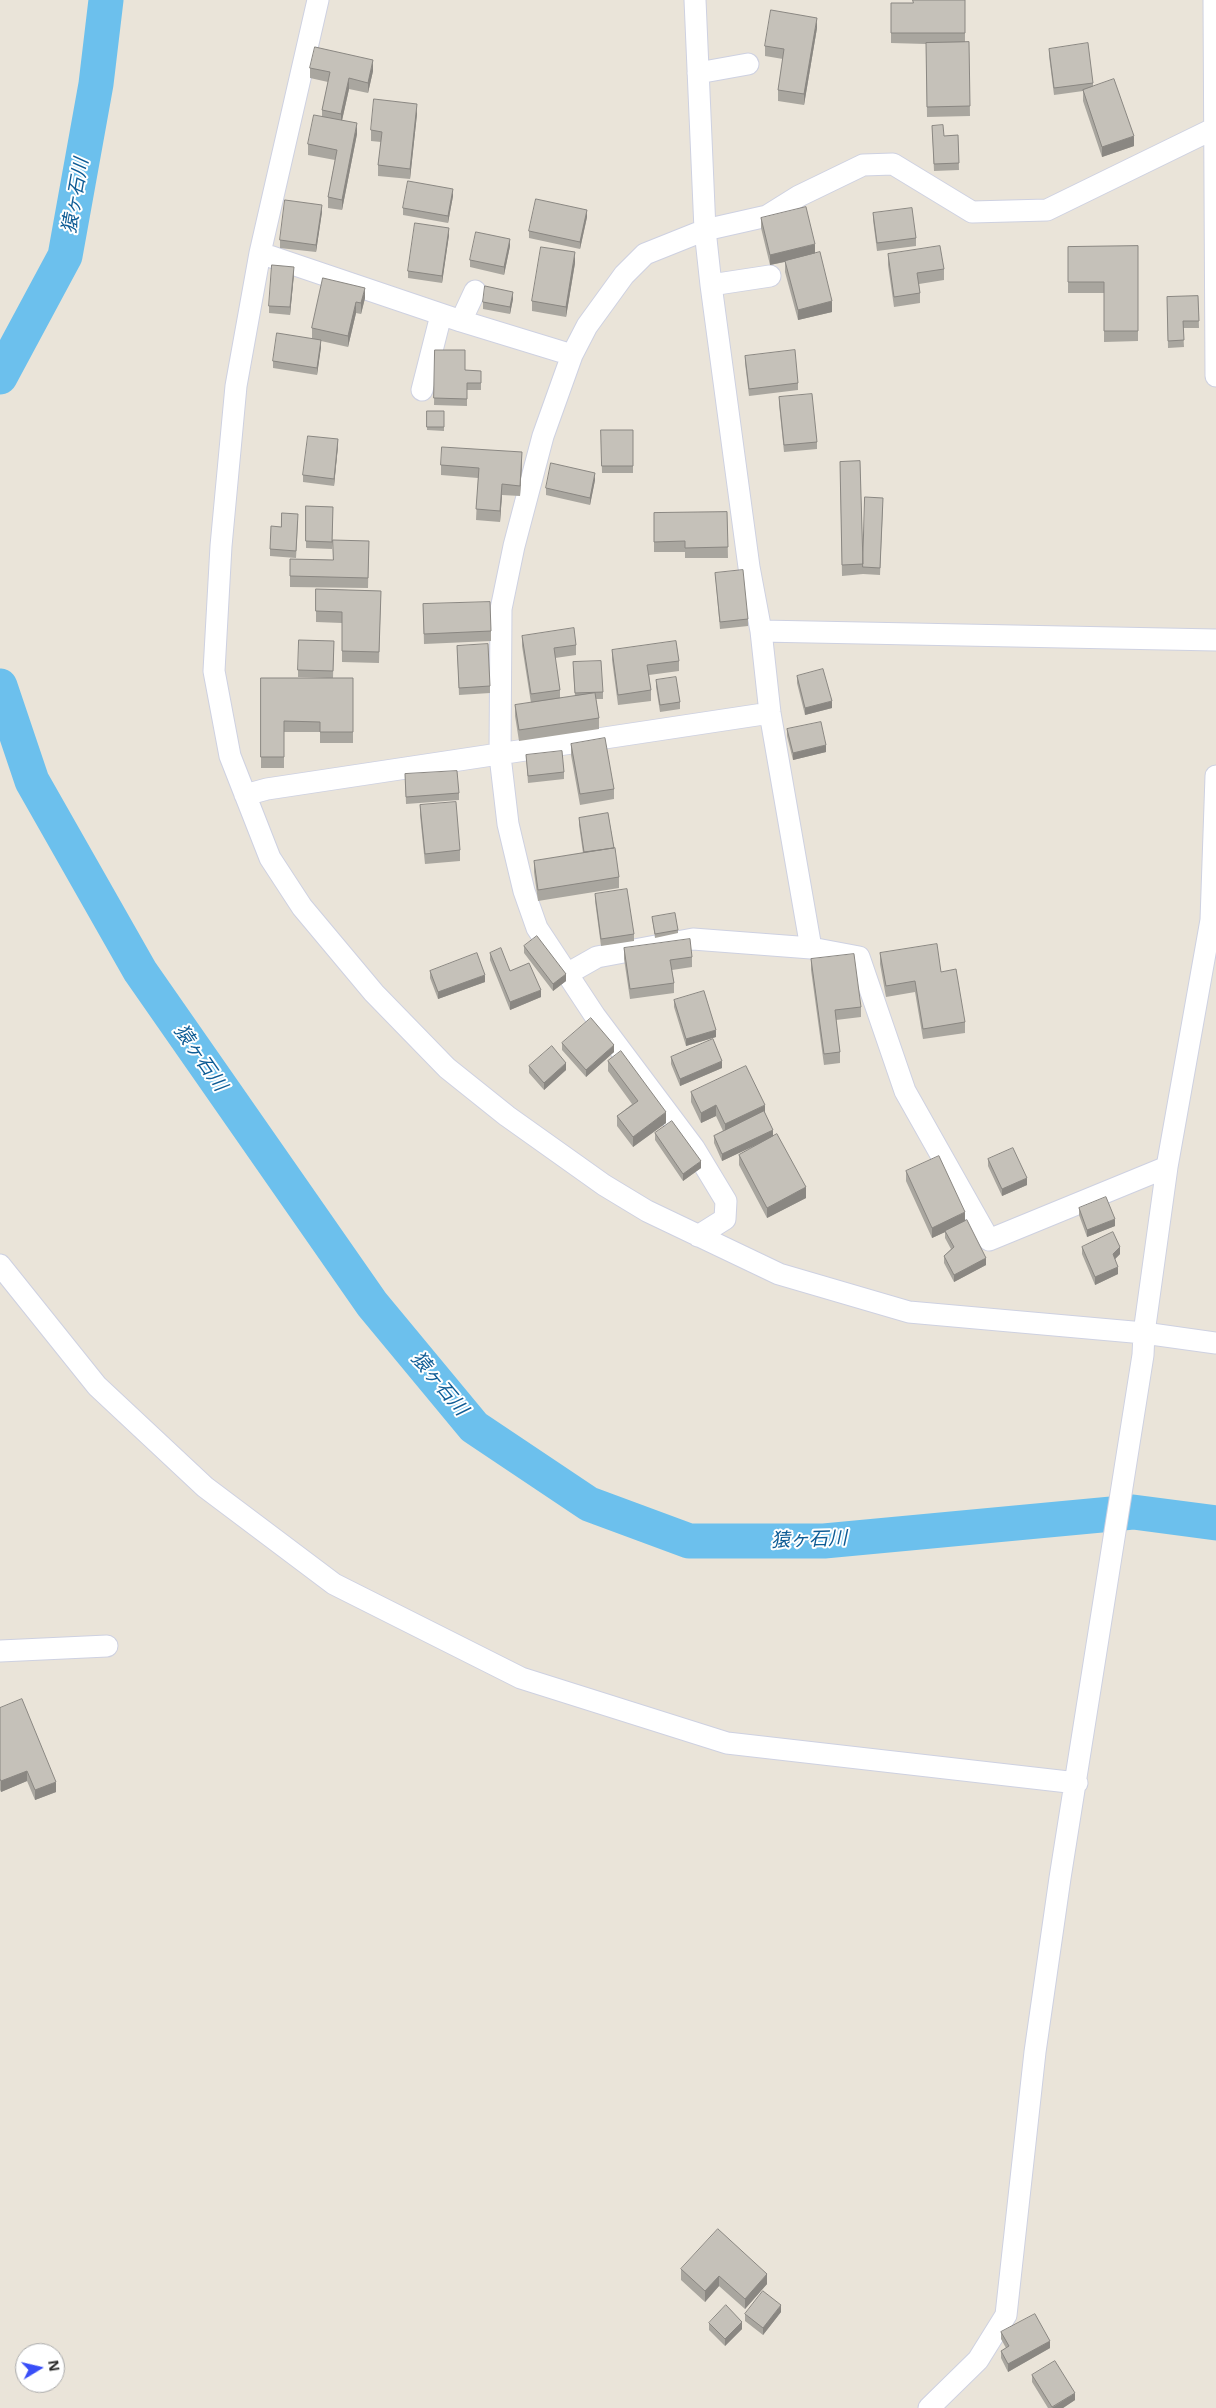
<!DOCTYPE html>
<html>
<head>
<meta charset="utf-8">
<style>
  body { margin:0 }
  #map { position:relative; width:1216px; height:2408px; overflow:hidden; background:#eae4d9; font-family:"Open Sans",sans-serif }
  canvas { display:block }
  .north { position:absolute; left:15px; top:2343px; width:50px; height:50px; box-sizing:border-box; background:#fff; border:1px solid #a9a9a9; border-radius:50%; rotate:81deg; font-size:14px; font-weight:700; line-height:20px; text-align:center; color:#282828 }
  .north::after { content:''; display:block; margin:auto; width:18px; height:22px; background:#394ef8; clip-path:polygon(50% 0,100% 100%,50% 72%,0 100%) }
</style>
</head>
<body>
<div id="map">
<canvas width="1216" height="2408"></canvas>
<div class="north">N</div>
</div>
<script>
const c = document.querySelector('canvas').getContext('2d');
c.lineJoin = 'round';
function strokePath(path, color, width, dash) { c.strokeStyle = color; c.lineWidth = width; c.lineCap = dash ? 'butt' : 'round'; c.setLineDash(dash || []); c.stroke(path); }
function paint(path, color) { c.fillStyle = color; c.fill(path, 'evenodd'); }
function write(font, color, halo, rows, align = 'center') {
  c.font = font + ' "Open Sans","Noto Sans JP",sans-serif'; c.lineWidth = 4; c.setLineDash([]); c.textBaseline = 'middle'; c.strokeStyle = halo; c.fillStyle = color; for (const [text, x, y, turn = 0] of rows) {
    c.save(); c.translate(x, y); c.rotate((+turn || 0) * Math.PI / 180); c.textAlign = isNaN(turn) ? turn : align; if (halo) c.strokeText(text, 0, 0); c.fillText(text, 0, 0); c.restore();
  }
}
strokePath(new Path2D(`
  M0 377 65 256 96 84 106 0
  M0 686 32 781 140 971 372 1304 474 1427 589 1504 689 1541H824L1133 1512 1216 1523`), '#6cc0ed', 35);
const minor = new Path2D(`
  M318 0 260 253 236 386 221 546 214 671 230 756 270 858 302 907 374 993 447 1068 507 1116 604 1185 647 1211 779 1274 909 1312 1144 1333 1216 1343
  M695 0 705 230 711 285 749 567 761 631 770 713 811 948 859 957 905 1091 989 1240 1167 1167
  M1214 0 1216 376
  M698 73 748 64
  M260 253 461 321 572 355
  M711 285 770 276
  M461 321 475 291
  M422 390 441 315
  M761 631 1216 640
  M245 795 267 789 770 713
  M567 974 597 957 693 939 811 948
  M698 1236 725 1219 726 1201 694 1148 595 1016 537 928 524 891 508 824 500 756 501 609 514 546 543 436 572 355 587 326 624 275 645 254 705 230 767 216 799 196 863 165 893 164 972 212 1047 210 1213 129
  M0 1265 97 1386 205 1487 334 1584 521 1678 727 1743 1077 1783
  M0 1651 107 1646
  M929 2408 978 2360 1006 2315 1035 2052 1060 1878 1143 1355 1144 1333 1167 1167 1211 920 1216 776`);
strokePath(minor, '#ced1e1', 23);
strokePath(minor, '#fff', 21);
paint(new Path2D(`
  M965 0V42H969L970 116 927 117 926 44 891 43V3H913Z
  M817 28 804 105 778 101V90L783 59 765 56V46Z
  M1049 49 1093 83V87L1134 146 1102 157 1083 101V91L1054 95 1049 56Z
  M310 68 373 71 368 93 349 89 342 120 357 134 342 210 328 208V197L335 160 308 155V144L322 116V110L328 82 310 78Z
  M417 114 410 179 378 176V165L381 142 371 141V130Z
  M932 126 944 136 958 135 959 170 934 171Z
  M453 196 448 223 403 215V208Z
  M322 212 316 252 280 248V240Z
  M873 213 916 238V246L877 251 873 220Z
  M587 217 580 249 529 238V231Z
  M761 218 815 254 832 312 798 320 785 272V262L770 265 761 228Z
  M449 235 442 283 408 278V271Z
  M510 246 504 275 470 267V260Z
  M1138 246V341L1104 342V293H1068V247Z
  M888 254 944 269V280L919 284 920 293V303L894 307 888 265Z
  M575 263 566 317 532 311V301Z
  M294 274 290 315 269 313V306Z
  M323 278 365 298 361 314 356 313 348 347 321 341V347L317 375 273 368V361L312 339V328Z
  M1198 296 1199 328H1183L1184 347 1168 348 1167 297Z
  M513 299 510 314 483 309V302Z
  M435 350 465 370 481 371V390H467V406L434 405Z
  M745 356 798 383V390L749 396 745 363Z
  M779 397 817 442V449L784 452 779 404Z
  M427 411H444V431L427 430Z
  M601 430H633V473H602Z
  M338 446 334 486 303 482V475Z
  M860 461 863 567 883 505 880 575 863 574 842 576 840 462Z
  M522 462 520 496 502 495 500 522 476 520 478 478 441 475V465Z
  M595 480 590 505 546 495V488Z
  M306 506 333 507 332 549 306 548Z
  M727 512 728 558H685V552H654V513Z
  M298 521 296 558 270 556V549L281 527Z
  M369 541 368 588 290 587V559L333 560Z
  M715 573 748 619V626L720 629Z
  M316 589 381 591 379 663 342 662V623L316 622Z
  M423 604 491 631V641L424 644Z
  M522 636 576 645V655L555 658 560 690V698L575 696 573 669 603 692V699H596L599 718V729L519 741 515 716V705L531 703 522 646Z
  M334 641 333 678H353V743H320V732H284V768H261V678H327L298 677V670Z
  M457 646 490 686V693L459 695Z
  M612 650 679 661V671L649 675 651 690V701L618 705 612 660Z
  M797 676 832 708 805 715 797 683Z
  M656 680 680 702V709L660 712 656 687Z
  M787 729 826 752 793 760 787 736Z
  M571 744 614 789V799L580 805 571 755Z
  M526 755 564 772V779L528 783Z
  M405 774 459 793V800L406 804Z
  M420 805 460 850V861L425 864 420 815Z
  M608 813 614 848 619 877V888L538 901 534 872V861L583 853 579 825V818Z
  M595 894 634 934V941L601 946 595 901Z
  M652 917 678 930V933L655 938Z
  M524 946 566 981 553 991 524 953Z
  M624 948 692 957V967L672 970 674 983V993L630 999 624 959Z
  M490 953 510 971 541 997 510 1010 490 960Z
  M880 953 941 972 965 1022V1033L923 1039 915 992 886 997 880 964Z
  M811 959 861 1007V1017L836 1020 840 1052V1063L824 1065 811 970Z
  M430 971 485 982 438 999 430 978Z
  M674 1000 716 1037 686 1046 674 1007Z
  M562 1043 614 1052 586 1077 562 1050Z
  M671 1057 722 1068 680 1086 671 1064Z
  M608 1061 666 1123 633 1147 617 1126V1116L632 1104 608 1071Z
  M529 1066 566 1070 544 1090 529 1073Z
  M691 1092 765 1113 773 1136 806 1198 767 1218 739 1165V1155L760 1143 722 1161 714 1143V1136L723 1131 716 1116 701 1123 691 1102Z
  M655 1133 701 1168 683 1181 655 1140Z
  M988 1159 1027 1185 1002 1196 988 1166Z
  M906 1171 965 1221 986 1265 954 1282 944 1263V1256L951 1249 945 1238V1232L932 1238 906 1181Z
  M1079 1208 1115 1226 1087 1237 1079 1215Z
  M1082 1247 1120 1254 1115 1259 1118 1274 1095 1285 1082 1254Z
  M0 1708 56 1792 35 1800 27 1781 1 1792 0 1790Z
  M681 2269 767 2284 745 2309 719 2286 705 2302 681 2280Z
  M781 2312 763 2335 745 2321V2314Z
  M709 2323 742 2329 725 2346 709 2330Z
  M1001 2332 1050 2348 1008 2372 1001 2358V2351L1006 2348 1001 2339Z
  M1032 2375 1075 2400 1063 2408H1048L1032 2382Z`), '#a9a69f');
paint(new Path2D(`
  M817 18V28L804 105V94Z
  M373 60V71L368 93V83Z
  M349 78V89L341 125V114Z
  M417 104V114L410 179V169Z
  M357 123V134L342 210V200Z
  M1134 136V146L1102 157V147Z
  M453 189V196L448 223V216Z
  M322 205V212L316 252V245Z
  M587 210V217L580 249V242Z
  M449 228V235L442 283V276Z
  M510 239V246L504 275V267Z
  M815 244V255L770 265V255Z
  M575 252V263L566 317V307Z
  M294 267V274L290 315V307Z
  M365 288V298L361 314V303Z
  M513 292V299L510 314V307Z
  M832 301V312L798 320V310Z
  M356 302V313L348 347V336Z
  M321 340V347L317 375V368Z
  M338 439V446L334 486V479Z
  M522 452V462L520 496V486Z
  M595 473V480L590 505V498Z
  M502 484V495L500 522V511Z
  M832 701V708L805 715V708Z
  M826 745V752L793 760V753Z
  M566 974V981L553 991V984Z
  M485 975V982L438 999V992Z
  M541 990V997L510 1010V1002Z
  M716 1030V1037L686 1046V1039Z
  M614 1045V1052L586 1077V1070Z
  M722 1061V1068L680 1086V1079Z
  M566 1063V1070L544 1090V1083Z
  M716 1105V1116L701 1123V1113Z
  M765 1105V1116L725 1135V1124Z
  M666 1112V1123L633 1147V1137Z
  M773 1130V1137L722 1161V1154Z
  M701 1161V1168L683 1181V1174Z
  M1027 1178V1185L1002 1196V1189Z
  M806 1187V1198L767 1218V1208Z
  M965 1212V1223L932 1238V1228Z
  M1115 1219V1226L1087 1237V1230Z
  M1120 1247V1254L1113 1261V1254Z
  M986 1258V1265L954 1282V1275Z
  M1118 1267V1274L1095 1285V1277Z
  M27 1771V1781L1 1792V1781Z
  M56 1782V1792L35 1800V1790Z
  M767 2274V2284L745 2309V2299Z
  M719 2276V2286L705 2302V2291Z
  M781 2305V2312L763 2335V2328Z
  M742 2322V2329L725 2346V2339Z
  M1050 2341V2348L1008 2372V2364Z
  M1075 2393V2400L1063 2408H1052Z`), '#8a8782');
const building = new Path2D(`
  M913 0H965V33H891V3H913Z
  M771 10 817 18 804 94 778 90 784 49 765 46Z
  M969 42 970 106 927 107 926 43Z
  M1088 43 1093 83 1054 88 1049 49Z
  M315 47 373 60 368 83 349 78 341 114 322 110 330 72 310 68Z
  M1114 79 1134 136 1102 147 1083 90Z
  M374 99 417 104 410 169 378 165 382 132 371 130Z
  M314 115 357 123 342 200 328 197 337 150 308 144Z
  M943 125 944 136 958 135 959 163 934 164 932 126Z
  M408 181 453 189 448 216 403 208Z
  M536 199 587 210 580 242 529 231Z
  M285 200 322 205 316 245 280 240Z
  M806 207 815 244 770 255 761 218Z
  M912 208 916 238 877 243 873 213Z
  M415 223 449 228 442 276 408 271Z
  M476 232 510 239 504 267 470 260Z
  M940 246 944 269 917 273 920 293 894 297 888 254Z
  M1138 246V331H1104V282H1068V247Z
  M541 247 575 252 566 307 532 301Z
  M820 252 832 301 798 310 785 261Z
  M272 265 294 267 290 307 269 306Z
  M323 278 365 288 361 303 356 302 348 336 312 328Z
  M485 286 513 292 510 307 483 302Z
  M1198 296 1199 321H1183L1184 340 1168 341 1167 297Z
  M277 333 321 340 317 368 273 361Z
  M435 350H465V370L481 371V383H467V399L434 398Z
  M795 350 798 383 749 389 745 356Z
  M812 394 817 442 784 445 779 397Z
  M427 411H444V427H427Z
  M601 430H633V466H602Z
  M308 436 338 439 334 479 303 475Z
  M442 447 522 452 520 486 502 484 500 511 476 509 479 468 441 465Z
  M860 461 863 564 842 565 840 462Z
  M551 463 595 473 590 498 546 488Z
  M865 497 883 498 880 568 863 567Z
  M306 506 333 507 332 542 306 541Z
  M727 512 728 547 685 548V541L654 542V513Z
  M282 513 298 514 296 551 270 549 271 526 281 527Z
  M333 540 369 541 368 578 290 576V559L333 560Z
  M743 570 748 619 720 622 715 573Z
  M316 589 381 591 379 652 342 651V612L316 611Z
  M490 602 491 631 424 634 423 604Z
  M574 628 576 645 554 648 560 690 531 694 522 636Z
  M299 640 334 641 333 671 298 670Z
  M676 641 679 661 647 665 651 690 618 695 612 650Z
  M488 644 490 686 459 688 457 646Z
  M601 661 603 692 575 693 573 662Z
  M823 669 832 701 805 708 797 676Z
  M676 677 680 702 660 705 656 680Z
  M261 678H353V732H320V722L284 721V757H261Z
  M595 693 599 718 519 730 515 705Z
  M821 722 826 745 793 753 787 729Z
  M605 738 614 789 580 794 571 744Z
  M562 751 564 772 528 776 526 755Z
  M457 771 459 793 406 797 405 774Z
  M456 802 460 850 425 854 420 805Z
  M608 813 614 848 584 852 579 818Z
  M615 848 619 877 538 890 534 861Z
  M627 889 634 934 601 939 595 894Z
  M675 913 678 930 655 934 652 917Z
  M537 936 566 974 553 984 524 946Z
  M690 939 692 957 670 960 674 983 630 989 624 948Z
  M937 944 941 972 956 969 965 1022 923 1029 915 981 886 986 880 953Z
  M501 948 510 971 529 963 541 990 510 1002 490 953Z
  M477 953 485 975 438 992 430 971Z
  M854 954 861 1007 835 1010 840 1052 824 1054 811 959Z
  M704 991 716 1030 686 1039 674 1000Z
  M591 1018 614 1045 586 1070 562 1043Z
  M713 1039 722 1061 680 1079 671 1057Z
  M552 1046 566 1063 544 1083 529 1066Z
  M621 1051 666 1112 633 1137 617 1116 638 1101 608 1061Z
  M746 1066 765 1105 725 1124 716 1105 701 1113 691 1092Z
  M764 1111 773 1130 722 1154 714 1136Z
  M672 1121 701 1161 683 1174 655 1133Z
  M777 1134 806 1187 767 1208 739 1155Z
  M1013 1148 1027 1178 1002 1189 988 1159Z
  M939 1156 965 1212 932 1228 906 1171Z
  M1106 1197 1115 1219 1087 1230 1079 1208Z
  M967 1220 986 1258 954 1275 944 1256 954 1247 945 1231Z
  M1113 1232 1120 1247 1113 1254 1118 1267 1095 1277 1082 1247Z
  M22 1699 56 1782 35 1790 27 1771 1 1781 0 1779V1708Z
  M718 2229 767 2274 745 2299 719 2276 705 2291 681 2269Z
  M763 2291 781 2305 763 2328 745 2314Z
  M726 2305 742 2322 725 2339 709 2323Z
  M1035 2314 1050 2341 1008 2364 1001 2351 1009 2346 1001 2332Z
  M1055 2361 1075 2393 1052 2407 1032 2375Z`);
paint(building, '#c5c1b9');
strokePath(building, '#8a8782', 1);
write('italic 19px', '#0e5c95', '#fff', [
  ["猿ヶ石川",76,196,-80],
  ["猿ヶ石川",200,1058,55],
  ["猿ヶ石川",439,1384,50],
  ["猿ヶ石川",809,1540,-2]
]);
</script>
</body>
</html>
